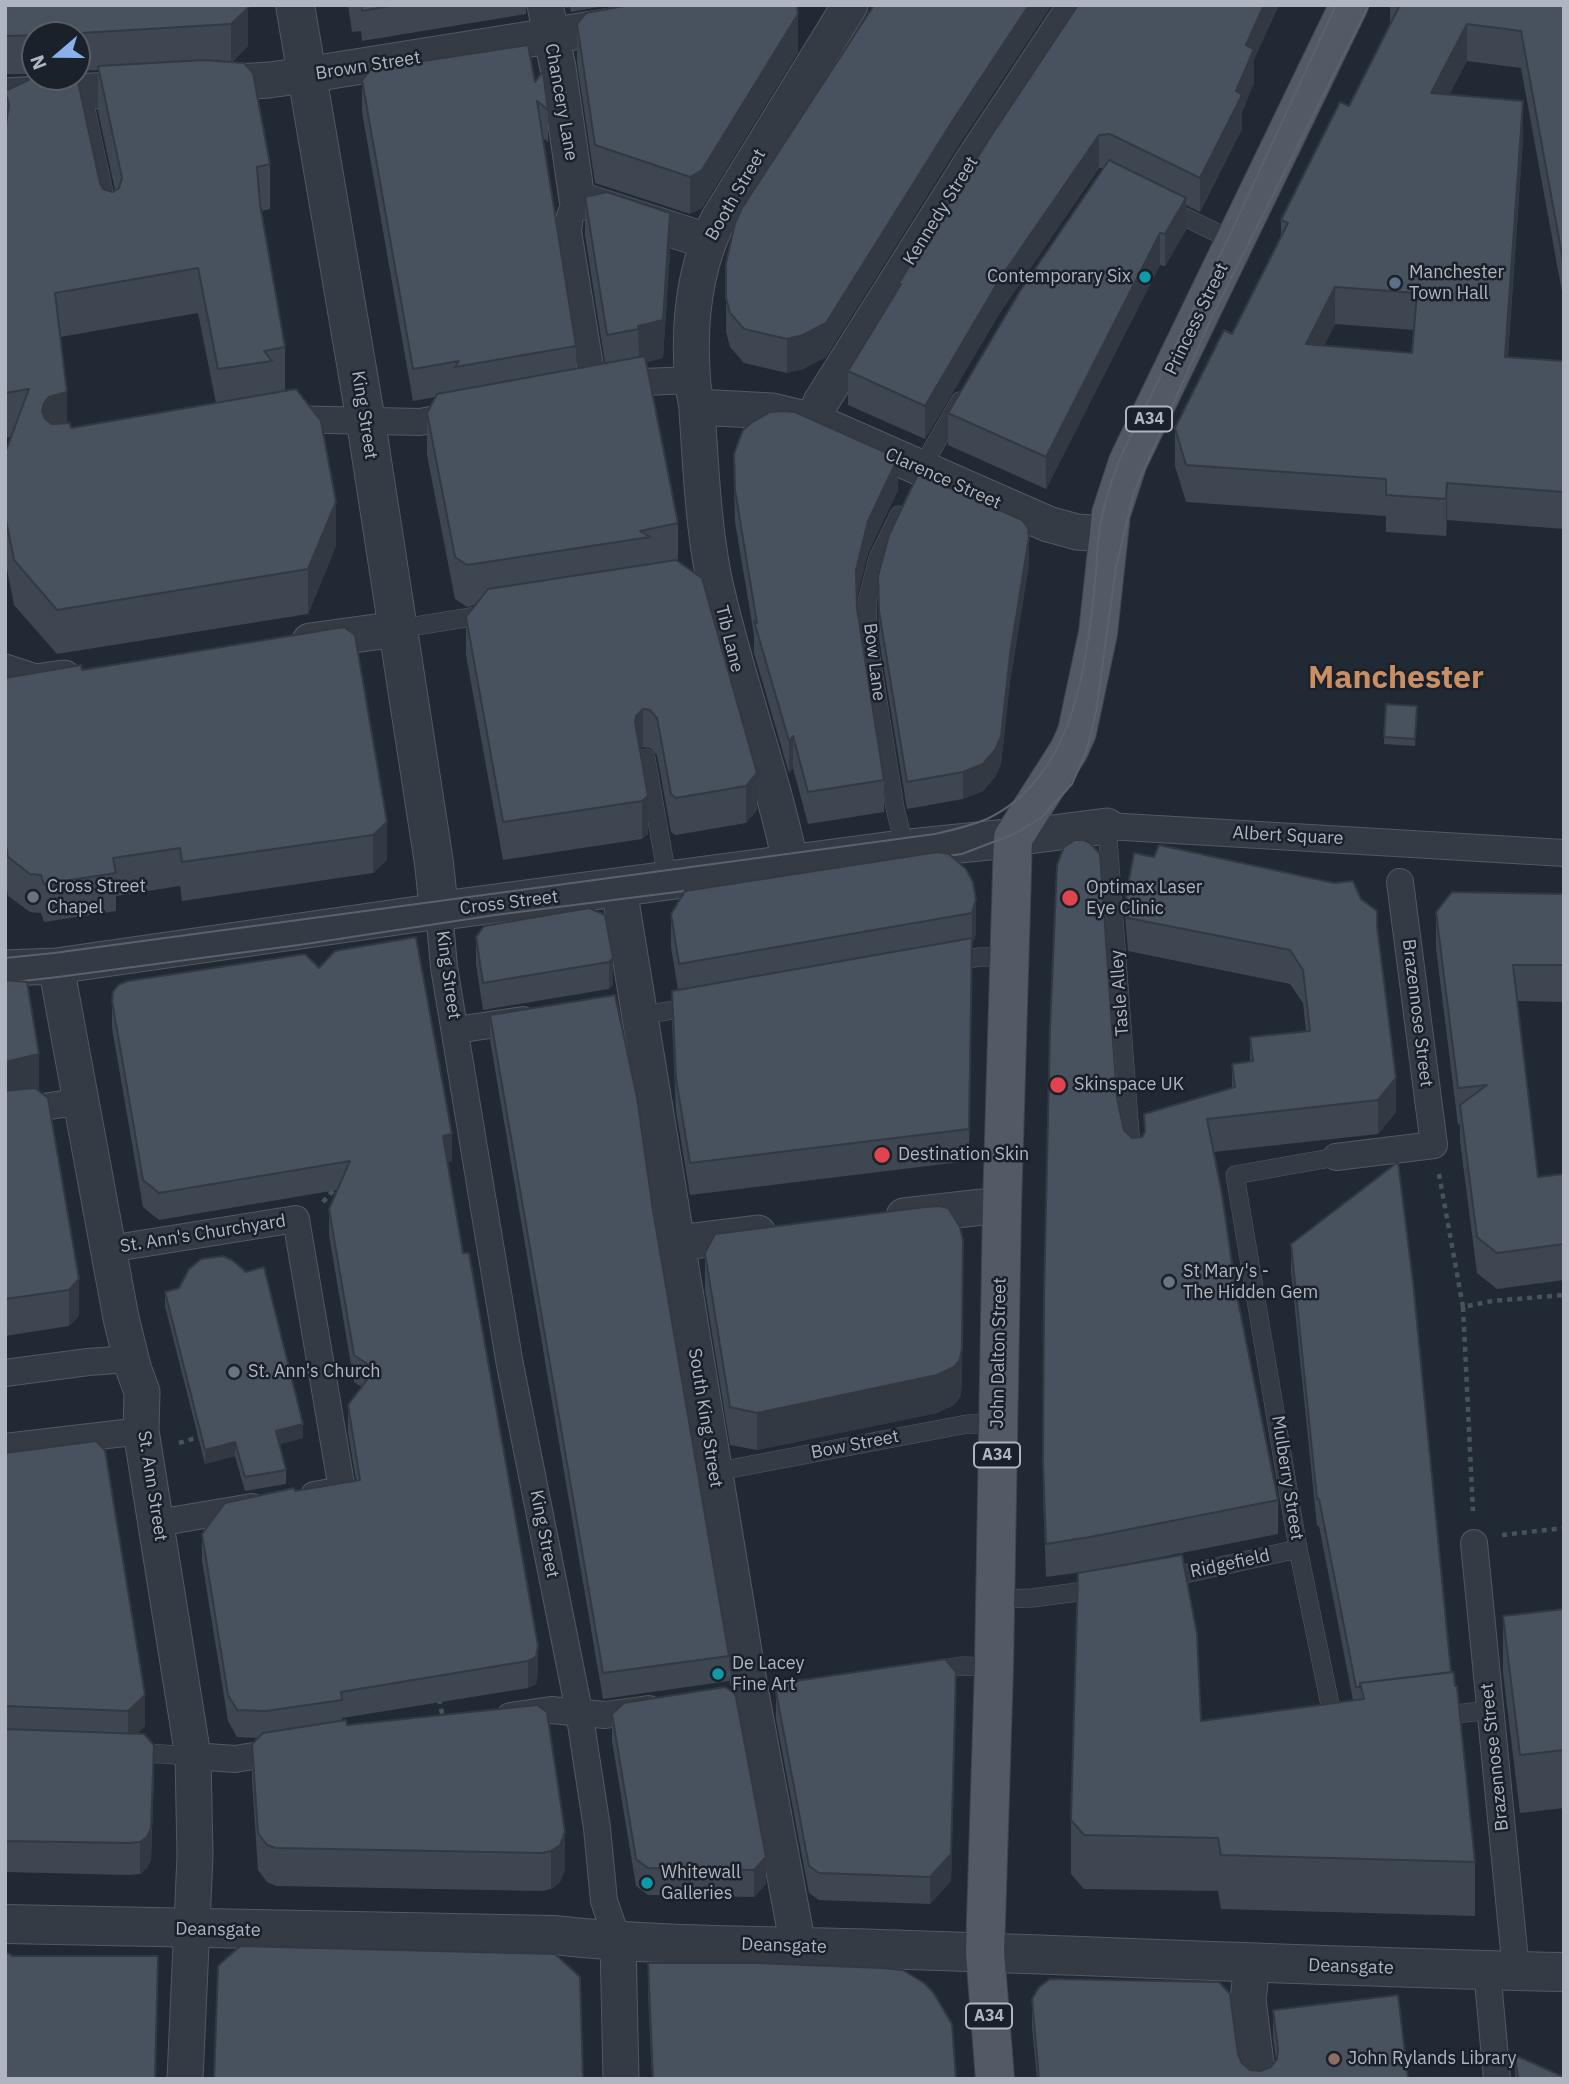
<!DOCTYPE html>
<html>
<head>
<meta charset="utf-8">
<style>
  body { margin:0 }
  #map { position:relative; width:1569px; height:2084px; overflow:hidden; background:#212a34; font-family:"IBM Plex Sans",sans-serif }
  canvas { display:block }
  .frame { position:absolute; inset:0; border:7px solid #afb6c2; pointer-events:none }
  .north { position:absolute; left:21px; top:21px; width:70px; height:70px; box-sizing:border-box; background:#1a212a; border:2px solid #565d67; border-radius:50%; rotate:250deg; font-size:19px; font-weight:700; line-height:28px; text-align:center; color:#afb6c2 }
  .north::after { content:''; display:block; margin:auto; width:24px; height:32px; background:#89b0ed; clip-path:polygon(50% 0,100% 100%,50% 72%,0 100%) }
</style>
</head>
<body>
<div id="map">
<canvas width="1569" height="2084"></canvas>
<div class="frame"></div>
<div class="north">N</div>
</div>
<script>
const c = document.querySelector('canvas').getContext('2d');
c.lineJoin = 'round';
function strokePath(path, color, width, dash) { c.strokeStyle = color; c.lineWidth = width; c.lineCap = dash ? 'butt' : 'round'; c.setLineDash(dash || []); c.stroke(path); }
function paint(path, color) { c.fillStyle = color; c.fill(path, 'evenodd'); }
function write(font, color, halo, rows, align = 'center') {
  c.font = font + ' "IBM Plex Sans",sans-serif'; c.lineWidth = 5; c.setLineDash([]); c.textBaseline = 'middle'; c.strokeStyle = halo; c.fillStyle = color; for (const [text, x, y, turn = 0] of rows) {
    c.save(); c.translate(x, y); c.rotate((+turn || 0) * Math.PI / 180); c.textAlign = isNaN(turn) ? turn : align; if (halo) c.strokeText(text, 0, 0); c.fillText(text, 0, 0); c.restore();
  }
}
const service = new Path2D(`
  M82 91 108 211
  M1164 207 1234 241
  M918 474 960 401
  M899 515 878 558 867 602 868 639 895 808 905 849
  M397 629 490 614
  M646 758 668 882
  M1107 826 1130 1135 1135 1161
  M948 962 980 957H1010
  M638 1016 696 1006
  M714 1472 967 1424H997
  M1162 1579 1298 1549
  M996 1599 1032 1598 1100 1589
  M931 1671 961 1666 994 1667
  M1438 1716 1491 1710
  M1334 1724 1298 1549 1235 1175 1336 1157
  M130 1752 193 1756`);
const pedestrian = new Path2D(`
  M577 199 570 216 568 231 594 391
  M614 388 643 382 693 380
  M285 419 420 422 462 414
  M1107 826 1564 853
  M439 911 444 967 510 1365 579 1711 597 1828 604 1901 618 1942
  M456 1030 523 1020
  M5 1113 82 1101
  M1336 1157 1434 1145 1400 882
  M109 1249 296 1219 342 1490 314 1495
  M5 1373 88 1362 130 1359
  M5 1447 141 1431
  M157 1523 252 1507
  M1474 1543 1516 1971
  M510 1716 551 1710 605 1715 649 1709
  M193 1756 235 1759 285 1751
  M1487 1970 1497 2079`);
const minor = new Path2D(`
  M545 5 558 68 577 199 707 241
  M209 84 269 80 306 75 624 24
  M5 96 146 88
  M697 407 772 411 814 421 1048 524 1077 532 1107 534
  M814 421 821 402 972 162 1076 5
  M310 641 397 629
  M5 672 35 682 64 678
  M1013 838 1107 826
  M791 866C771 769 735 676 714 579 703 524 701 468 697 411 697 402 694 394 693 385 688 328 693 271 718 220L850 5
  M619 889 751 1694 798 1946
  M56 966 121 1318 133 1367 142 1392 141 1431 193 1756 195 1856 185 2079
  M5 968 56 966 439 911
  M904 1216 982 1207H1002
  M677 1243 758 1233
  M618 1942 621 2079
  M1252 1963 1248 2000 1258 2079`);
const tertiary = new Path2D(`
  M295 5 366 422 434 863 439 911 905 849 1013 838
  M5 1924 553 1935C671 1948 790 1945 908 1950 1126 1957 1345 1967 1564 1972`);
const primary = new Path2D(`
  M995 2079 985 1952 994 1667 1002 1207 1013 838 1069 750 1077 732 1098 633 1111 514 1128 462 1349 5`);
strokePath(service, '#525963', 19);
strokePath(pedestrian, '#525963', 28);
strokePath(minor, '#525963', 37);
strokePath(tertiary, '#525963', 40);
strokePath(primary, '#3e454f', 40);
strokePath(new Path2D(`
  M1439 1174 1463 1307 1492 1301 1564 1295
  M323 1202 338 1185
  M1463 1307 1473 1511
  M179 1443 199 1437
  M1502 1535 1564 1528
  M439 1699 443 1718`), '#455557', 4.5, [5, 5]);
strokePath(service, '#353b45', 18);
strokePath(pedestrian, '#353b45', 26);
strokePath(minor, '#353b45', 35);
strokePath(tertiary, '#353b45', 38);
strokePath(primary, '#535a65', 38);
strokePath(new Path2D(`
  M931 858 962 854 1014 834 1041 818 1072 784 1087 749 1096 712 1116 567 1134 492 1214 312 1369 5
  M5 958 54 953 935 834C953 830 970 826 987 819 1077 776 1087 660 1096 572 1097 560 1097 547 1099 535 1102 508 1111 483 1120 458L1228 239 1336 5
  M5 983 58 977 299 945 495 915 716 887`), '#59626e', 2);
paint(new Path2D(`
  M5 5H248V46L232 62 270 164V209L261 211 285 347V391L336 546 308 614 57 654 14 605 5 559V453L11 437 5 438V91L100 183 103 189 113 192 115 190 98 111V70L77 71V35H35V74H5ZM198 313 216 403 71 428 67 424 60 337Z
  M348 5H526V14L362 41 361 31 352 32Z
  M565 5H609L571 12 570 7 566 8Z
  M1078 5 1254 60V83L1242 112V129L1200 212 1186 205V230L1165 266 1160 265 1046 489 948 445V413L1104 168H1099L1001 311 925 439 848 405V371Z
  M1390 5H1564V303L1521 68 1467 61 1449 95 1523 138 1508 357 1564 361V529L1447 520 1446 536 1386 532V516L1186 502 1175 466V428L1232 334 1281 237V220L1349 106 1390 24ZM1335 324 1414 330 1412 353 1324 346Z
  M577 24 798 52 702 208 690 214 595 183 577 62Z
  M362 80 535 82 548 110V142L543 138 576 346V369L605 363 585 235V197L670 250 663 358 646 362 678 523V561L757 810 746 823 676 835 671 832 657 755 650 748 643 747 640 750 648 834 642 839 503 860 466 655V617L475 605 467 607 455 599 427 455V413L435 397 413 401 362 112Z
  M955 151 826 357 803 369 787 373 744 363 730 347 726 332V298Z
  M734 454 898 490 868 553 856 599 857 608 884 780V812L808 824 793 768 789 773 754 653V635L735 522 734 487Z
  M1029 564 1010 682 1001 764 995 777 983 791 963 799 907 809 879 638 878 576Z
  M344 627 387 860 373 873 182 901 180 886 116 896V911L44 922 41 913 30 912 8 896 5 879V678L82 670Z
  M1386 704 1417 706 1415 746 1384 744Z
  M966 869 976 933 972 947 969 1161 690 1195 676 1111 672 1023V991L678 990 671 947V914Z
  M1125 882 1128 885 1377 930 1396 1112 1378 1134 1214 1152 1236 1291 1278 1500V1534L1090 1571 1046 1577 1043 1496 1044 1297 1117 1098 1124 1130 1132 1138 1142 1137 1144 1134V1114L1232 1088V1064L1250 1061V1037L1306 1031 1303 1003 1290 984 1128 951 1125 915Z
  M1564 894V1002L1517 1001 1538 1177 1564 1174V1280L1497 1289 1477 1273 1460 1141V1124L1458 1125 1436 948V912Z
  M605 915 613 985 609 989 483 1010 476 964V937Z
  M5 980 39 1091 79 1316 69 1326 5 1336Z
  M112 1001 452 1161 448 1162 463 1253 538 1673 536 1684 528 1688 342 1718V1721L347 1725 537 1705 565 1870 560 1882 551 1889 542 1891 276 1886 267 1882 258 1870 252 1781V1744L258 1738 237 1737 228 1721 202 1561V1534L295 1491 356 1480 348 1432V1405L362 1387 354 1382 329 1235V1209L337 1190 159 1220 143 1207 112 1028Z
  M490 1015 653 1210 729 1656V1681L603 1699 490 1040Z
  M1291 1244 1451 1672 1475 1862V1916L1221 1909 1218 1891 1084 1889 1071 1874V1820L1201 1721 1353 1700 1319 1526H1317L1291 1271Z
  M705 1253 962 1386 960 1397 954 1405 937 1413 757 1450 730 1445 705 1290Z
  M165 1292 303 1438 280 1444 286 1470V1484L245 1491 235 1456 205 1464 165 1306Z
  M5 1453 145 1726 137 1734 154 1777 151 1860 147 1868 140 1874 129 1875 5 1872Z
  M1564 1609V1808L1520 1813 1503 1673V1616Z
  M776 1692 956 1699 951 1881 930 1904 819 1900 809 1893 776 1719Z
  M736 1697 766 1884 754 1897 648 1895 636 1886 612 1741V1714Z
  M648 1963 956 2079H652L648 1995Z
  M1032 1999 1238 2054 1242 2063 1250 2070 1260 2071 1271 2067 1276 2060 1273 2037V2010L1408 2079H1037L1032 2027Z
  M1515 2055 1564 2079H1515Z`), '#3e4651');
paint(new Path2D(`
  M1029 5H1052L955 151 826 357 803 369 787 373V339L955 117Z
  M1264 5H1279L1254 60V83L1242 112V129L1200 212V178L1246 45Z
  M248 8V46L231 62V24Z
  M798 14V52L702 208 690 214V177Z
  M1467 24V61L1431 130V93Z
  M1523 101V138L1505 394V357Z
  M1099 135V168L1001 311 925 439V406L1001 277Z
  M1186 198V230L1165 266V234Z
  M670 213V250L663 358 639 363 638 326Z
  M1160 233V265L1046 489V457Z
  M1335 287V324L1306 381V344Z
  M67 392V437L49 441 42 411 44 403 49 397Z
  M898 458V490L868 553 856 602V570L868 521Z
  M1447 483V520L1446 536V499Z
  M336 502V546L308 614V569Z
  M1029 537V564L1010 682 1001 764 995 777 983 791 963 799V772Z
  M643 709V747L636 754V716Z
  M793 736V768L789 773V741Z
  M757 773V810L746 823V786Z
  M648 796V834L642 839V801Z
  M387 822V860L373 873V835Z
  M976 899V933L972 947V913Z
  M613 958V985L609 989V962Z
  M39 1054V1091L5 1098V1062Z
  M1396 1078V1112L1378 1134V1100Z
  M452 1134V1161L443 1163V1136Z
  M963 1240 962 1386 960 1397 954 1405 937 1413 757 1450V1413Z
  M79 1279V1316L69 1326V1290Z
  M303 1424V1438L276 1445V1431Z
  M235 1442V1456L205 1464V1450Z
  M538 1646V1673L536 1684 528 1688V1661Z
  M956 1672 951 1881 930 1904V1877Z
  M145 1695V1726L128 1742V1711Z
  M154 1745 151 1860 147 1868 140 1874V1842Z
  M565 1832V1870L560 1882 551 1889V1851Z
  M766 1857V1884L754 1897V1870Z`), '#323942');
const building = new Path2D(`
  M5 5H248V8L231 24 48 35 5 36Z
  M362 5H395L362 11Z
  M629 5H797L798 14 702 170 690 177 595 145 577 24 586 13Z
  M874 5H1029L955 117 826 323 803 335 787 339 744 329 730 313 726 298V263L735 223 742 208Z
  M1078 5H1264L1246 45 1254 49 1236 91 1242 95 1200 178 1110 134 1099 135 1001 277 925 406 848 371 901 284 897 286 989 139Z
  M1394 5H1564V266L1521 31 1467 24 1431 93 1523 101 1505 357 1564 361V492L1447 483 1446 499 1386 495V479L1186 465 1175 428 1224 330 1232 334 1288 223 1281 220 1340 102 1349 106 1399 7ZM1335 287 1417 293 1412 353 1306 344Z
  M528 45 535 82 543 71 548 110 537 101 576 346 455 367 459 361 413 369 362 80 371 69Z
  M204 60 244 63 253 73 270 164 257 167 260 204 285 347 264 351 272 361 218 369 198 268 55 293 67 392 49 397 44 403 42 411 45 419 52 424 70 423 71 428 296 389 321 421 336 502 308 569 57 610 14 560 5 515V453L29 389 5 393V131L9 105 5 91 35 77H77L100 183 103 189 113 192 119 188 122 178 98 66Z
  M1109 160 1186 198 1165 234 1160 233 1046 457 948 413 1020 291Z
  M607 192 670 213 663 320 638 326 639 329 607 335 585 197Z
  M645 356 678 523 640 531 650 537 467 565 455 557 427 413 437 394Z
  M782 411 795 412 898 458 868 521 856 570 857 608 884 780 808 792 793 736 789 741 754 621 757 623 735 490 734 454 743 430 751 423 770 412Z
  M918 474 1022 520 1028 528 1029 537 1010 655 1001 737 995 750 983 764 963 772 907 782 879 611 878 576 889 535Z
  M676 560 702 578 757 773 746 786 676 798 671 794 657 718 650 710 643 709 636 716 635 722 648 796 642 801 503 822 466 617 488 589Z
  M344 627 355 635 387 822 373 835 182 862 180 848 113 858 116 873 44 884 41 875 30 874 8 857 5 841V678L81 665 82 670Z
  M1386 704 1417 706 1415 739 1384 737Z
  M1075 840H1084L1090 843 1100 854 1117 1098 1124 1130 1132 1138 1142 1137 1145 1132 1144 1114 1235 1087 1232 1064 1253 1061 1250 1037 1310 1031 1303 970 1290 950 1128 918 1125 882 1128 885 1134 853 1154 857 1159 845 1334 883 1353 881 1361 899 1377 911V926L1396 1078 1378 1100 1207 1119 1222 1194 1236 1291 1278 1500 1090 1537 1046 1544 1043 1462 1044 1297 1050 1028 1057 865 1064 847Z
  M938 852 949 854 966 869 973 882 976 899 972 913 679 964 671 914 685 891Z
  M1452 892 1564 894V965H1513L1538 1177 1564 1174V1244L1497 1253 1477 1237 1460 1105 1487 1085 1458 1088 1436 912Z
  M589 908 605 915 613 958 609 962 483 983 476 937 484 926Z
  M416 937 452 1134 443 1136 463 1253H469L538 1646 536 1657 528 1661 341 1692 342 1700 266 1711 237 1710 228 1695 202 1534 225 1503 294 1488 295 1491 360 1480 348 1405 375 1369 354 1355 329 1209 350 1161 159 1193 143 1180 112 1001 113 992 118 985 128 981 305 954 319 968 335 951Z
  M972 938 969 1129 690 1163 676 1079 672 991Z
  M5 980 27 982 39 1054 5 1062Z
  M615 995 637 1097 653 1210 729 1656 603 1673 490 1015Z
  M35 1088 48 1098 79 1279 69 1290 5 1299V1091Z
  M1398 1162 1413 1282 1451 1672 1360 1683V1687H1356L1319 1499H1317L1291 1244Z
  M939 1206 948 1208 960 1227 963 1240 962 1348 960 1359 954 1367 937 1375 757 1413 730 1407 705 1253 715 1234 925 1207Z
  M223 1256 232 1260 246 1272 264 1267 303 1424 276 1431 286 1470 245 1477 235 1442 205 1450 165 1292 179 1288 189 1269 201 1259Z
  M96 1441 105 1450 145 1695 128 1711 5 1706V1453Z
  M1182 1555 1197 1634 1201 1721 1364 1699 1360 1683 1454 1672 1455 1686H1457L1475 1862 1221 1855 1218 1838 1084 1835 1071 1820 1078 1573Z
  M1564 1609V1750L1520 1755 1503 1616Z
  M945 1659 956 1672 951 1854 930 1877 819 1873 809 1866 776 1692 788 1682Z
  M725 1687 734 1693 736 1697 766 1857 754 1870 648 1868 636 1859 612 1714 624 1703Z
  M537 1705 547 1712 565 1832 560 1845 551 1851 542 1853 276 1848 267 1845 258 1833 252 1744 263 1733 346 1720 347 1725Z
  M5 1729 144 1734 154 1745 151 1828 147 1837 140 1842 129 1843 5 1841Z
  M240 1946 555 1954 580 1977 583 2079H214L218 1966Z
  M5 1953 10 1954 12 1956H158L155 2079H5Z
  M648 1963H757L882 1968 903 1970 924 1983 933 1992 952 2024 956 2079H653Z
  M1050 1979 1219 1982 1230 1994 1238 2054 1242 2063 1250 2070 1260 2071 1271 2067 1277 2059 1278 2049 1273 2010 1398 1995 1408 2079H1039L1032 1999 1039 1987Z
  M1515 2055 1564 2077V2079H1518Z`);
paint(building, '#48515e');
strokePath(building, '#323942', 2);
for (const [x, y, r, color] of [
  [1145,277,7,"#0f9aa8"],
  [1395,283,7,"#5c6f8a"],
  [33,897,7,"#6b7280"],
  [1070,898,9,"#e0444e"],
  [1058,1085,9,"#e0444e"],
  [882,1155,9,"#e0444e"],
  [1169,1282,7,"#6b7280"],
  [234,1372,7,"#6b7280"],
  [718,1674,7,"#0f9aa8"],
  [647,1883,7,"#0f9aa8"],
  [1334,2059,7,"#8d6e63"]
]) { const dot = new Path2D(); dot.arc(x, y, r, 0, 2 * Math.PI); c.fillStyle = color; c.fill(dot); strokePath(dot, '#1a212a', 2.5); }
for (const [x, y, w] of [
  [1149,419,46],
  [997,1455,46],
  [989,2016,46]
]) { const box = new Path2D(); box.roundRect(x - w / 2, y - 12.5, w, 25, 5); c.fillStyle = '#1a212a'; c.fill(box); strokePath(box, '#afb6c2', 2); }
write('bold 16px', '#afb6c2', null, [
  ["A34",1149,419],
  ["A34",997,1455],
  ["A34",989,2016]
]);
write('18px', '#afb6c2', '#1a212a', [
  ["Brown Street",368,66,-9],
  ["Chancery Lane",561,102,80],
  ["Booth Street",736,195,-60],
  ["Kennedy Street",941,211,-58],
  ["Princess Street",1197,319,-64],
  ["King Street",364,415,81],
  ["Clarence Street",943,479,24],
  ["Tib Lane",729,639,76],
  ["Bow Lane",874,662,83],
  ["Albert Square",1288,836,3],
  ["Cross Street",509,903,-7],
  ["King Street",448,975,82],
  ["Tasle Alley",1120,993,-94],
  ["Brazennose Street",1417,1013,83],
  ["St. Ann's Churchyard",203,1234,-9],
  ["John Dalton Street",999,1353,-89],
  ["South King Street",705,1418,81],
  ["Bow Street",855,1445,-11],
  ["Mulberry Street",1287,1478,81],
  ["St. Ann Street",152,1486,81],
  ["King Street",544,1534,79],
  ["Ridgefield",1230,1564,-12],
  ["Brazennose Street",1495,1757,-96],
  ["Deansgate",218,1930,1],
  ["Deansgate",784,1946,2],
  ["Deansgate",1351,1967,2]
]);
write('18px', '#afb6c2', '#1a212a', [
  ["Manchester",1409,273],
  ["Town Hall",1409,294],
  ["Contemporary Six",1131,277,"right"],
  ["Cross Street",47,887],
  ["Chapel",47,908],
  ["Optimax Laser",1086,888],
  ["Eye Clinic",1086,909],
  ["Skinspace UK",1074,1085],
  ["Destination Skin",898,1155],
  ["St Mary's -",1183,1272],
  ["The Hidden Gem",1183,1293],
  ["St. Ann's Church",248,1372],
  ["De Lacey",732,1664],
  ["Fine Art",732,1685],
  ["Whitewall",661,1873],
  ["Galleries",661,1894],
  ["John Rylands Library",1348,2059]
], 'left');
write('bold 32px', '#c88f64', '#1a212a', [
  ["Manchester",1396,679]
]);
</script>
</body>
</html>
